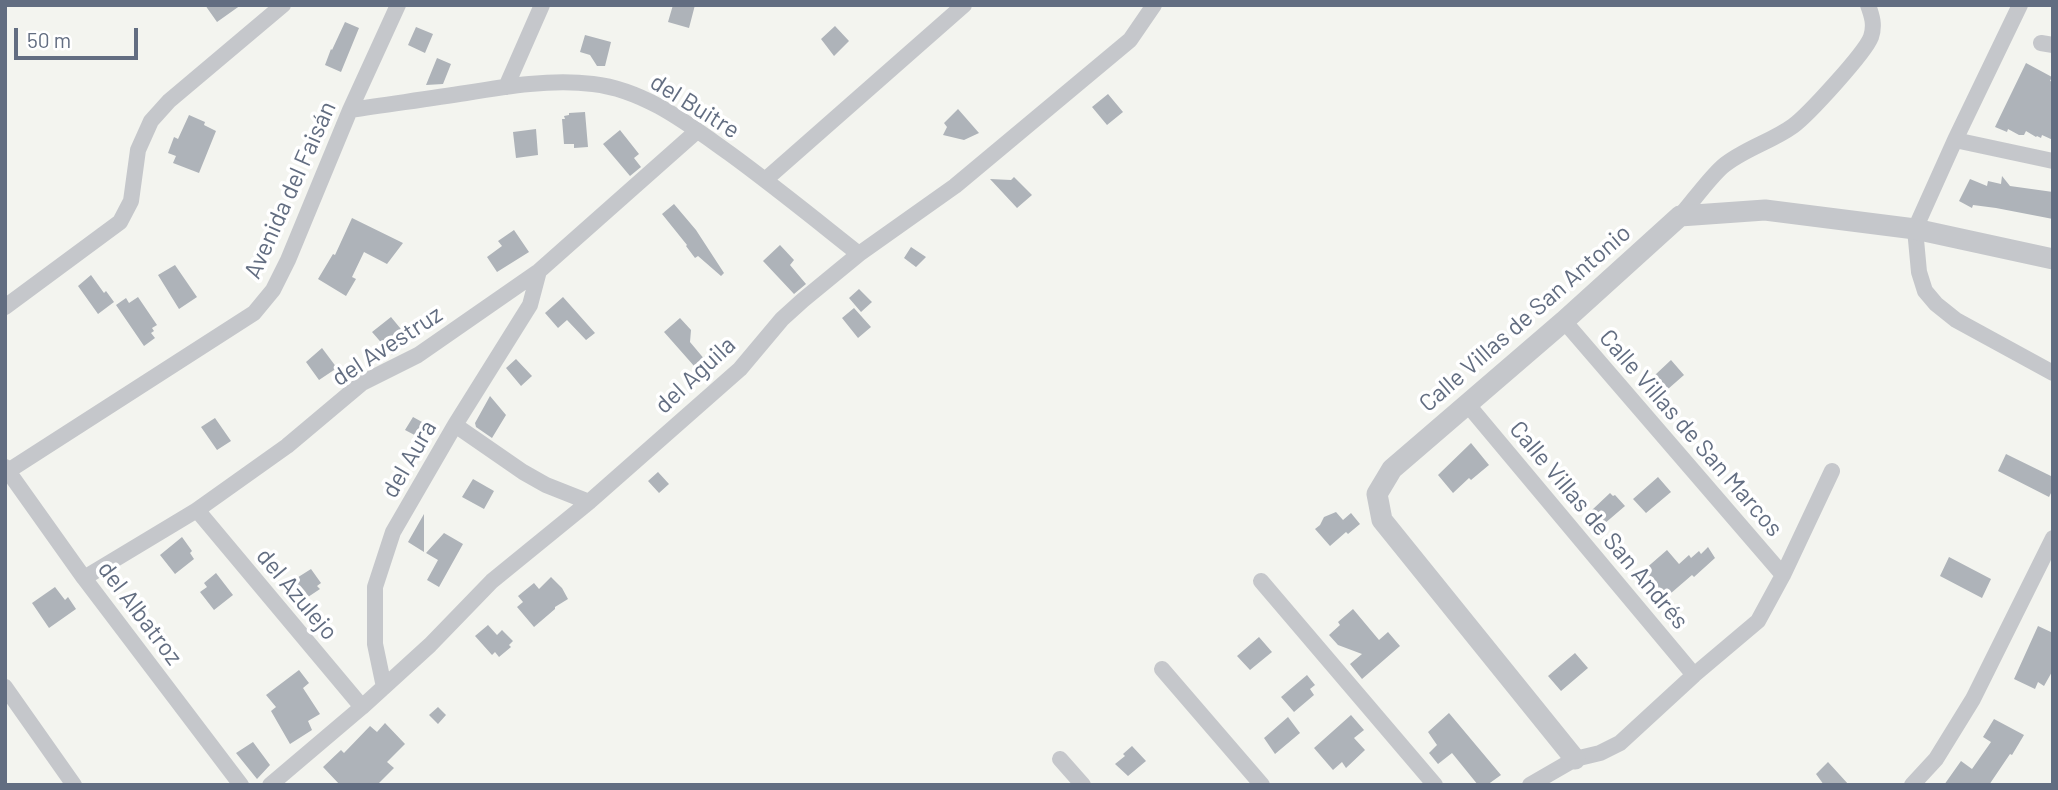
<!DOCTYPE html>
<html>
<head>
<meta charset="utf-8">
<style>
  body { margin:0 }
  #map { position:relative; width:2058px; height:790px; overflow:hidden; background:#f3f4ef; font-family:Barlow,sans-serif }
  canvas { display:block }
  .frame { position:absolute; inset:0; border:7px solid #626d81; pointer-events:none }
  .scale { position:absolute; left:14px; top:28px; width:124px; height:32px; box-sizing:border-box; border:4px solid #626d81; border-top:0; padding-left:9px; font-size:21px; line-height:24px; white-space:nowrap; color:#626d81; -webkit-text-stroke:5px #fff; paint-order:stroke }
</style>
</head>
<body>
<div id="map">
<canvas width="2058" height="790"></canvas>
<div class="frame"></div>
<div class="scale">50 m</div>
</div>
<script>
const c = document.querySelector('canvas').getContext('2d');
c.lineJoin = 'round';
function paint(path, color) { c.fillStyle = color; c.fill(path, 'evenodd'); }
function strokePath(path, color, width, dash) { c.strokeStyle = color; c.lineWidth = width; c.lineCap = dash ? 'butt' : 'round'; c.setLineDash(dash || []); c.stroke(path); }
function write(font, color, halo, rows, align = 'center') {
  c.font = font + ' Barlow,sans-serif'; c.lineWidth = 7; c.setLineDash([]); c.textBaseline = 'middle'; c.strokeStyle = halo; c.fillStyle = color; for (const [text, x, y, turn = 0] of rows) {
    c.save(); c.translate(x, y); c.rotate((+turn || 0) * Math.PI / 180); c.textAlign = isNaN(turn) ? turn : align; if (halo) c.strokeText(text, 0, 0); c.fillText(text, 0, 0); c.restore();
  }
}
paint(new Path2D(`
  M205 5H241L217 22Z
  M673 5H695L689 28 668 22Z
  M345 22 359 28 341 72 325 65 331 49 332 50Z
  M835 26 849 41 834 56 821 39Z
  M416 27 433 34 425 53 408 45Z
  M585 35 611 42 605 66H597L590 55 580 52Z
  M437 58 451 64 443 84 426 85Z
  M2026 63 2052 77 2050 81 2053 82V140L2042 135 2041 138 2037 136 2036 137 2026 131 2024 135H2019L2008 129 2007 132 1995 127Z
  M1108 94 1123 112 1107 125 1092 107Z
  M958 109 979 133 964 140 943 135 947 127 944 123Z
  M585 112 588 147 574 148V144H564L562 119H565L564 116 569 115V113Z
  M189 115 205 122 204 125 216 131 199 173 173 163 176 156 168 153 174 137 178 139Z
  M536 129 538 155 516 158 513 132Z
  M620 130 639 154 634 158 641 167 630 176 603 144Z
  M2002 176 2010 186 2053 192V219L1996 208 1973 205 1972 208 1959 201 1970 179 1987 186 1988 181 2001 184Z
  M1014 177 1032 195 1017 208 990 179 1011 180Z
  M674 204 696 230 724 273 721 276 698 256 695 258 686 246 687 245 662 214Z
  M352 218 403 243 387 264 364 252 352 277 356 279 346 296 318 279 333 254 335 255Z
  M514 230 529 252 497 272 487 257 502 246 498 241Z
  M780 245 794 260 790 265 806 284 794 294 763 261Z
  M911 247 926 257 916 267 904 258Z
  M175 265 197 297 179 309 158 275Z
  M91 275 104 293 106 291 114 302 98 314 78 286Z
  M859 289 872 302 861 312 849 298Z
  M138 297 157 325 152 328 154 331 151 333 155 338 144 346 116 305 126 298 129 303Z
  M563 297 595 333 586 340 567 320 558 328 545 313Z
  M854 308 871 327 858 338 842 318Z
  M391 317 410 340 392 355 372 332Z
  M680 318 691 330 690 342 711 367 702 375 664 332Z
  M322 348 337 368 319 380 306 362Z
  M516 359 532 376 521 386 506 368Z
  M1671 360 1684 375 1668 389 1655 375Z
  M490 396 506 415 492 438 476 427 475 423Z
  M413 417 433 428 426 441 405 430Z
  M215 418 231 441 217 450 201 427Z
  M1471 443 1489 465 1471 480 1469 478 1453 493 1438 475Z
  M2006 454 2053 477V489L2049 497 1998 471Z
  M658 472 669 484 659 493 648 481Z
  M1658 477 1671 492 1646 513 1633 499Z
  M473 479 494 491 484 509 462 497Z
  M1610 493 1613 496 1615 495 1625 506 1604 524 1592 510Z
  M1336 512 1343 520 1351 513 1360 524 1348 534 1346 532 1330 546 1315 529 1320 525 1324 517Z
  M424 514V552L408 542Z
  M444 533 463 544 439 587 427 580 438 560 426 553Z
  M182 537 192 551 190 553 194 559 175 574 160 555Z
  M1708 547 1715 558 1694 577 1692 575 1663 600 1644 578 1647 574 1644 570 1667 550 1679 564 1689 555 1691 558 1699 551 1701 554Z
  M1949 557 1991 579 1982 598 1940 576Z
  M311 569 321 583 317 586 320 589 305 599 292 581Z
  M216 573 233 595 214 610 200 592 207 587 204 583Z
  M551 577 562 588 568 599 555 607V609L534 627 517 607 523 602 518 596 534 583 539 589Z
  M55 587 65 600 68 597 76 609 49 628 32 603Z
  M1353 609 1379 640 1388 632 1400 646 1362 679 1350 664 1362 654 1338 645 1329 635 1340 625 1338 622Z
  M488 625 497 635 502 630 513 641 509 645 511 647 499 657 495 652 492 655 475 636Z
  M2038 626 2053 633V670L2044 686 2038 682 2035 689 2014 679Z
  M1259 637 1272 652 1250 670 1237 656Z
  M1575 653 1588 668 1561 691 1548 676Z
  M299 670 309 683 303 688 320 714 308 721 312 730 290 744 271 711 276 707 266 695Z
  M1307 675 1315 685 1310 689 1314 695 1294 712 1281 697Z
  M438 707 446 715 438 724 429 715Z
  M1449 713 1501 775 1487 785H1478L1452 753 1438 764 1429 753 1437 745 1428 732Z
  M1351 715 1364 730 1354 738 1365 750 1346 768 1342 762 1333 770 1314 748Z
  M1288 717 1300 733 1275 754 1264 738Z
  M1994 719 2024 735 2012 755 2010 754 1989 785H1944L1961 761 1972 769 1991 742 1983 737Z
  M385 723 405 744 387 762 394 768 377 785H340L323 767 341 750 344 753 370 726 377 732Z
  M253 742 270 765 257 779 236 753Z
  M1132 746 1146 761 1128 776 1115 764 1125 756 1123 754Z
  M1828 762 1849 785H1824L1816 774Z`), '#aeb3b9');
strokePath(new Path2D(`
  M2020 5 1955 140 1915 229 1919 272 1925 291 1936 304 1956 320 2053 373
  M2041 43 2053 45
  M506 87 542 5
  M350 110C389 104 428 99 466 93 508 86 551 79 593 84 645 90 688 124 729 153 773 185 816 220 859 254
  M1955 140 2053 161
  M765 180 964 5
  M1680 216C1694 200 1707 181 1722 167 1743 149 1771 142 1793 126 1808 115 1865 53 1871 37 1875 25 1872 16 1868 5
  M5 307 120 222 131 201 138 150 151 121 169 101 283 5
  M1564 321 1783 575
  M1468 405 1694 675
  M455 425 523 472 546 485 589 502
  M5 467 84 578 241 785
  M5 473 254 313 273 290 288 260 350 110 398 5
  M197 510 362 707
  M84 578 197 510 287 446 362 383 418 355 539 271 697 131
  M1261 581 1435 785
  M1162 669 1262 785
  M5 687 74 785
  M384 687 375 644V587L393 532 455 425 530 305 539 271
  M1060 759 1083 785
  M270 785 362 707 430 645 492 581 589 502 740 369 782 319 803 300 859 254 955 186 1130 40 1154 5
  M1530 785 1575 759 1600 753 1620 743 1694 675 1758 621 1783 575 1832 471
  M1912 785 1936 759 1973 699 2053 538`), '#c5c7cb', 16);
strokePath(new Path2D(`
  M1575 759 1382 520 1377 494 1392 469 1564 321 1680 216 1765 210 1915 229 2053 259`), '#c5c7cb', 21);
write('24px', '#626d81', '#fff', [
  ["del Buitre",695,106,32],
  ["Avenida del Faisán",290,190,-66],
  ["Calle Villas de San Antonio",1525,318,-41],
  ["del Avestruz",387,346,-33],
  ["del Aguila",695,375,-43],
  ["Calle Villas de San Marcos",1691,433,49],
  ["del Aura",409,459,-60],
  ["Calle Villas de San Andrés",1599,525,50],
  ["del Azulejo",297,594,50],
  ["del Albatroz",140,613,53]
]);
</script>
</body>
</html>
